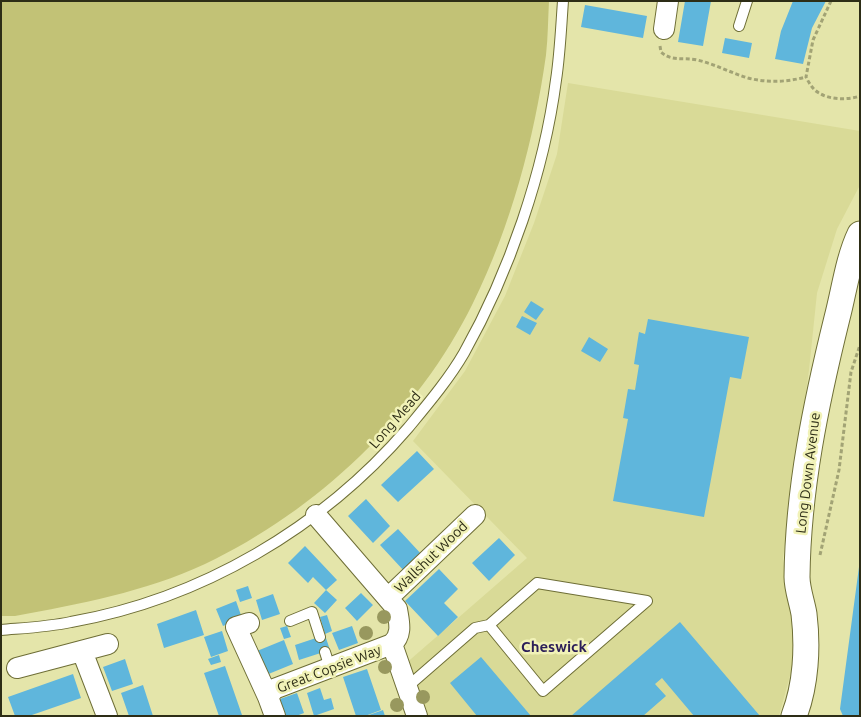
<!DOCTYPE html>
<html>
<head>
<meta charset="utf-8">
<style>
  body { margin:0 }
  #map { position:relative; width:861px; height:717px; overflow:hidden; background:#e4e5aa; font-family:Ubuntu,sans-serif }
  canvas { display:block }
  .frame { position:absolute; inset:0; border:2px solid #2d2d16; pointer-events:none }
</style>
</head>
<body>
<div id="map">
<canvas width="861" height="717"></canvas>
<div class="frame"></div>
</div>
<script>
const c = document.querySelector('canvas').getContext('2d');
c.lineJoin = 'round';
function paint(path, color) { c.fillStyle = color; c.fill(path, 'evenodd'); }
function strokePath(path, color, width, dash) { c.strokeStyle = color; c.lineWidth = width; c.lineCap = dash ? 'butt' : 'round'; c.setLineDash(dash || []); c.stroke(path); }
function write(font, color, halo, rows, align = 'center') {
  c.font = font + ' Ubuntu,sans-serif'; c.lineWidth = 5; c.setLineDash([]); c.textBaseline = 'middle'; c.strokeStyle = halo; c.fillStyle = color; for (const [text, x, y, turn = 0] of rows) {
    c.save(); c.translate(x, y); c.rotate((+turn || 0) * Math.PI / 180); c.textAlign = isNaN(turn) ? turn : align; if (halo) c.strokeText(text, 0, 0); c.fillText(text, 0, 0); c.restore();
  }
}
paint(new Path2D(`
  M568 83 860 131V185L837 229 817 293 809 370 783 558 787 591 793 610 797 650 779 716H421L404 665 527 558 413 441 465 371 505 296 534 223 557 154Z`), '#d9da97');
paint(new Path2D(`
  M1 1H549C548 19 548 37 546 55 534 140 511 226 473 303 418 415 317 511 205 564 145 592 79 604 15 616H1Z`), '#c2c276');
paint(new Path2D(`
  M685 1H711L703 46 678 42Z
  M793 1H826L812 28 803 64 775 59 781 31Z
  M585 5 647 16 643 38 581 27Z
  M725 38 752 43 749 58 722 53Z
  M531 301 544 309 536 320 524 312Z
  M522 316 537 323 530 335 516 327Z
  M648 319 749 337 741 379 730 377 704 517 613 501 628 419 623 418 628 389 635 390 639 365 634 364 639 332 645 334Z
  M589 337 608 349 600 362 581 351Z
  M417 451 434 469 398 502 381 485Z
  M366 499 390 526 373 543 348 516Z
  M398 529 423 556 405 572 380 545Z
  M499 538 515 555 489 581 472 563Z
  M305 546 337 580 326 590 313 577 308 583 288 563Z
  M859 567 860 716H843L840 709Z
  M439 569 458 589 444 603 458 617 438 636 405 601Z
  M248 586 252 598 240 602 236 590Z
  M326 590 337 600 325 613 314 603Z
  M361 593 373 605 357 621 345 608Z
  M273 594 280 614 262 620 256 600Z
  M236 601 242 618 223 626 216 609Z
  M196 610 204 635 164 648 157 624Z
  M327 615 332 631 325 634 320 617Z
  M680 622 760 716H694L662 678 655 684 666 696 643 716H571Z
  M287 626 291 637 284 639 280 628Z
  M352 626 358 643 339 650 332 633Z
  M222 631 228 651 211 657 204 637Z
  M325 635 330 650 299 660 295 645Z
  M284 640 293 664 266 675 257 651Z
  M219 655 221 662 211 665 208 659Z
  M481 657 531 716H477L450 683Z
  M125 659 133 684 112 691 103 667Z
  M225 666 242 715 239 716H219L204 673Z
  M367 669 381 710 365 716H356L343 677Z
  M73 674 81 698 29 716H15L8 697Z
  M143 685 153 716H129L121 693Z
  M320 688 324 700 331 698 334 709 314 716 307 693Z
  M297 693 304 713 296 716H285L280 699Z
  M383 710 385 716H369V715Z`), '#5fb6dc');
const service = new Path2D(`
  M739 26 747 1
  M290 621 312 612 320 637
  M1 630C24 628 48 627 71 622 201 599 322 528 408 428 427 405 449 379 464 353 509 273 544 172 556 80 560 54 561 28 563 1
  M325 652 330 668
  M406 688 475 628 489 625 537 583 647 601 543 691 489 625`);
const minor = new Path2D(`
  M664 29 668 1
  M316 515 397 609C399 622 403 634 392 644L417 716
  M388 598 475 515
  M249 623 236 627 268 697
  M82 651 107 716
  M17 668 108 644
  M275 716 268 697 274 689 392 644`);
const tertiary = new Path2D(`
  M794 716C806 685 808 647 804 614 802 602 797 589 797 577 798 489 816 403 837 318 844 292 848 259 860 234`);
strokePath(service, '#6e6e36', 12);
strokePath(minor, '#6e6e36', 22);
strokePath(tertiary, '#6e6e36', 27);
strokePath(new Path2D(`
  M831 1 813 40 806 77C809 83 813 90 819 93 830 100 848 100 860 96
  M660 46 661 52C672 62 683 57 697 60 715 64 731 73 748 78 767 83 787 82 806 77
  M820 555 839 470 851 372 860 345`), '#a2a375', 3, [4, 2.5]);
strokePath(service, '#fff', 10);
strokePath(minor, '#fff', 20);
strokePath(tertiary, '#fff', 25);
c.fillStyle = '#98985e';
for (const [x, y] of [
  [384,617],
  [366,633],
  [385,667],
  [423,697],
  [397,705]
]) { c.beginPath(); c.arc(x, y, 7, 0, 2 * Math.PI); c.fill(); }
write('14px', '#2d2d16', '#f1f2b7', [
  ["Long Mead",395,420,-49],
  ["Long Down Avenue",808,473,-83],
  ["Wallshut Wood",431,557,-44],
  ["Great Copsie Way",329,669,-21]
]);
write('bold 15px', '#2b1e58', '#f1f2b7', [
  ["Cheswick",554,647]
]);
</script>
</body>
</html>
